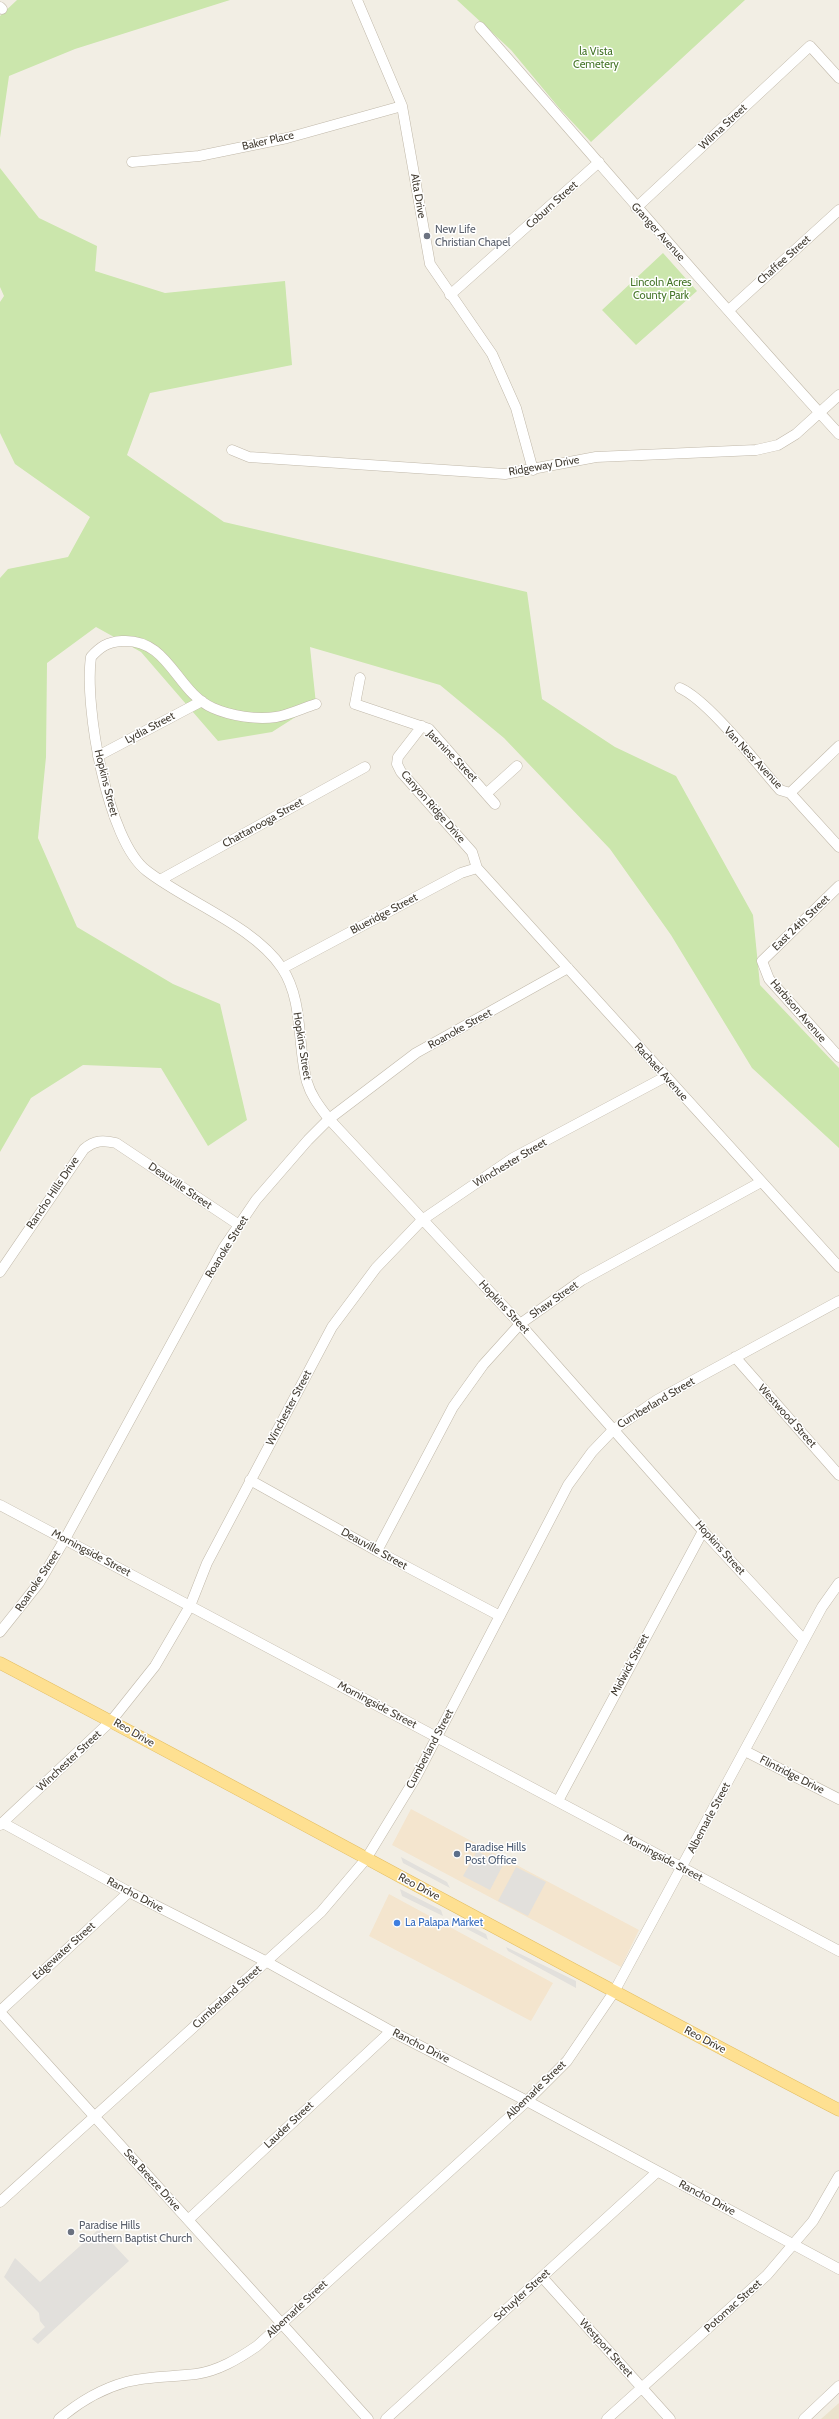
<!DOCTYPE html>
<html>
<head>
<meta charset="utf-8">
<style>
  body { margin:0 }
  canvas { display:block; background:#f2eee4 }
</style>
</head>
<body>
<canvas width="839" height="2419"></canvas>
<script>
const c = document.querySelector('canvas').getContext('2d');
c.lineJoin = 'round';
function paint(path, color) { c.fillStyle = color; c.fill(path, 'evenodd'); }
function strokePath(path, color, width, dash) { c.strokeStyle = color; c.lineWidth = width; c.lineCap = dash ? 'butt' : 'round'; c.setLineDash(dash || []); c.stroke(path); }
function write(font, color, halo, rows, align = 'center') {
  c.font = font + ' Cabin,sans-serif'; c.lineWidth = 3; c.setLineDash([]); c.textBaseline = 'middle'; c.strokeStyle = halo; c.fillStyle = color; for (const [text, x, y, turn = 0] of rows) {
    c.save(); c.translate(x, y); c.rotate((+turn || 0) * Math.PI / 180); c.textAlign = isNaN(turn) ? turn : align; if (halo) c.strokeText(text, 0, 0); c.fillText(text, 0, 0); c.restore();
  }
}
paint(new Path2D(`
  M411 1809 639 1930 621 1967 392 1845Z
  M389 1894 553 1983 531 2021 369 1936Z`), '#f4e5ce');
paint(new Path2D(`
  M839 2403V2419H821Z`), '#ebe3cd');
paint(new Path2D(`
  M17 0H230L75 49 9 76 0 138V16Z
  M457 0H745L591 142 560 109 511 50Z
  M0 168 39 218 97 246 95 271 165 293 285 281 292 365 150 393 127 455 224 522 527 592 542 699 615 747 676 776 753 915 760 985 839 1068V1148L752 1068 671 935 610 849 504 738 440 685 310 647 316 704 272 732 218 741 141 652 96 627 47 663 46 757 38 838 77 927 173 984 220 1004 247 1120 208 1146 161 1068 83 1065 31 1098 0 1152V578L8 569 68 557 90 517 15 464 0 433V302L4 296 0 287Z
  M663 253 697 291 636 345 602 310Z`), '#cbe6ac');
paint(new Path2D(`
  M477 1851 488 1857 491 1853 505 1861 490 1890 463 1876Z
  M401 1857 447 1882 450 1888 403 1863Z
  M516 1867 546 1882 528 1916 498 1901Z
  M400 1889 441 1910 443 1916 402 1896Z
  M462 1922 486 1934 488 1940 465 1928Z
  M506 1947 576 1981V1988L508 1951Z
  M99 2229 129 2261 38 2344 32 2339 45 2327 40 2321 39 2313 4 2277 15 2258 40 2282Z`), '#e2e0dc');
const minor = new Path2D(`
  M357 0 402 106 430 264 492 354 516 408 533 470
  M0 7 2 9
  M480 27C600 163 717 301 839 434
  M132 162 199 156 287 138 402 106
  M636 208 810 46 839 78
  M450 295 599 162
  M729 310 839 210
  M232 450 249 457 505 474 596 457 756 450 778 445 796 434 839 395
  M360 678 355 704 429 729 495 804
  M680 688C709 701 757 764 780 790L790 793 839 847
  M316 704C303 708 289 715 276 717 257 720 231 716 213 708 176 692 169 638 122 641 107 642 100 647 91 657 84 705 107 841 147 871 187 902 254 926 282 968 304 1001 297 1046 307 1082 311 1096 320 1107 329 1119L520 1324 703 1531 804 1640
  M422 726 398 757 397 764 401 772 472 852 477 868
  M98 756 202 701
  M487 793 517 766
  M790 793 839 746
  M160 880 365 767
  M839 886 762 961 769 979 839 1057
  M283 968 461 873 477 868 839 1267
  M0 1272 84 1149C95 1140 103 1140 116 1143L239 1225
  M735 1357 839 1475
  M250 1480 377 1551 500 1616
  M0 1505 839 1951
  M377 1551 453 1407 483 1365 520 1324 582 1280 761 1182
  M0 1632 39 1583 65 1539 224 1247 256 1200 308 1140 329 1119 416 1053 568 968
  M745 1751 839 1799
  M558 1801 703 1531
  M3 1823 129 1892 267 1962 391 2031 527 2101 839 2269
  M0 1825 112 1720 155 1666 190 1606 207 1563 332 1327 376 1268 422 1220 513 1158 665 1077
  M0 2011 129 1892
  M0 2012 368 2419
  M0 2202 321 1912 366 1859 416 1777 568 1485 592 1452 613 1430 657 1400 839 1301
  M188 2220 391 2031
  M542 2277 670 2419
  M59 2419C79 2402 101 2389 126 2382 149 2376 172 2377 196 2374 218 2371 238 2359 257 2346L527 2101 567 2061 614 1992 822 1607 839 1583
  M386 2419 657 2172
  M607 2419 767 2275 813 2221 839 2176
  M804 2419 839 2386`);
const major = new Path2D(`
  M0 1663C281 1810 558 1964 839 2110`);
strokePath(minor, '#c0b8a9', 11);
strokePath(major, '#e3bd61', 13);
strokePath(minor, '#fff', 10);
strokePath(major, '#fee091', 12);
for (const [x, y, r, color] of [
  [427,236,4,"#6b7280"],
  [457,1854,4,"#5c6f8a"],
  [397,1923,4,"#3f7fe0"],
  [71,2232,4,"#6b7280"]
]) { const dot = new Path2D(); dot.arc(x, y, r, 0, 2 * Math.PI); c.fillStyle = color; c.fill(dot); strokePath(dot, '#fff', 1.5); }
write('11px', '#447428', '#fff', [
  ["la Vista",596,52],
  ["Cemetery",596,65],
  ["Lincoln Acres",661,283],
  ["County Park",661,296]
]);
write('11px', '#443e34', '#fff', [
  ["Wilma Street",723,127,-43],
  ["Baker Place",268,141,-13],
  ["Alta Drive",418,196,80],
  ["Coburn Street",552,205,-42],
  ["Granger Avenue",658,232,48],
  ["Chaffee Street",784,260,-42],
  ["Ridgeway Drive",544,466,-10],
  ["Lydia Street",150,728,-28],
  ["Jasmine Street",452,756,46],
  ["Van Ness Avenue",753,758,47],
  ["Hopkins Street",106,783,76],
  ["Canyon Ridge Drive",433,807,49],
  ["Chattanooga Street",263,823,-29],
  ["Blueridge Street",384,914,-28],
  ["East 24th Street",801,923,-44],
  ["Harbison Avenue",798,1011,49],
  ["Roanoke Street",460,1029,-29],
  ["Hopkins Street",302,1046,81],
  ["Rachael Avenue",661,1072,48],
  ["Winchester Street",510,1163,-31],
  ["Deauville Street",180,1186,34],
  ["Rancho Hills Drive",53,1193,-56],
  ["Roanoke Street",227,1247,-58],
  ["Shaw Street",554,1300,-35],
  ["Hopkins Street",504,1307,47],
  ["Cumberland Street",656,1403,-31],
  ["Winchester Street",289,1408,-62],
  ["Westwood Street",787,1416,48],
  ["Hopkins Street",720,1548,48],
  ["Deauville Street",374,1549,29],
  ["Morningside Street",91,1553,28],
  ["Roanoke Street",38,1581,-56],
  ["Midwick Street",630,1665,-62],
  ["Morningside Street",377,1705,28],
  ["Reo Drive",134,1733,30],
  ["Cumberland Street",430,1749,-62],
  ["Winchester Street",69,1761,-43],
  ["Flintridge Drive",792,1775,27],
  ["Albemarle Street",709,1818,-62],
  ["Morningside Street",663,1858,28],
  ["Reo Drive",419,1887,28],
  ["Rancho Drive",135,1895,28],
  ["Edgewater Street",64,1951,-42],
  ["Cumberland Street",227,1997,-42],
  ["Reo Drive",705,2040,28],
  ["Rancho Drive",421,2046,27],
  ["Albemarle Street",536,2090,-44],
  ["Lauder Street",289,2125,-43],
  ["Sea Breeze Drive",152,2180,48],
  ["Rancho Drive",707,2198,28],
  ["Schuyler Street",522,2295,-42],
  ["Potomac Street",733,2306,-42],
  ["Albemarle Street",297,2309,-43],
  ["Westport Street",606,2348,48]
]);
write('11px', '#5b616d', '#fff', [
  ["New Life",435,230],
  ["Christian Chapel",435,243],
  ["Paradise Hills",79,2226],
  ["Southern Baptist Church",79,2239]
], 'left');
write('11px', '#4e5e75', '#fff', [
  ["Paradise Hills",465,1848],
  ["Post Office",465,1861]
], 'left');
write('11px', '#366cbe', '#fff', [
  ["La Palapa Market",405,1923]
], 'left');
</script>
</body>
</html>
